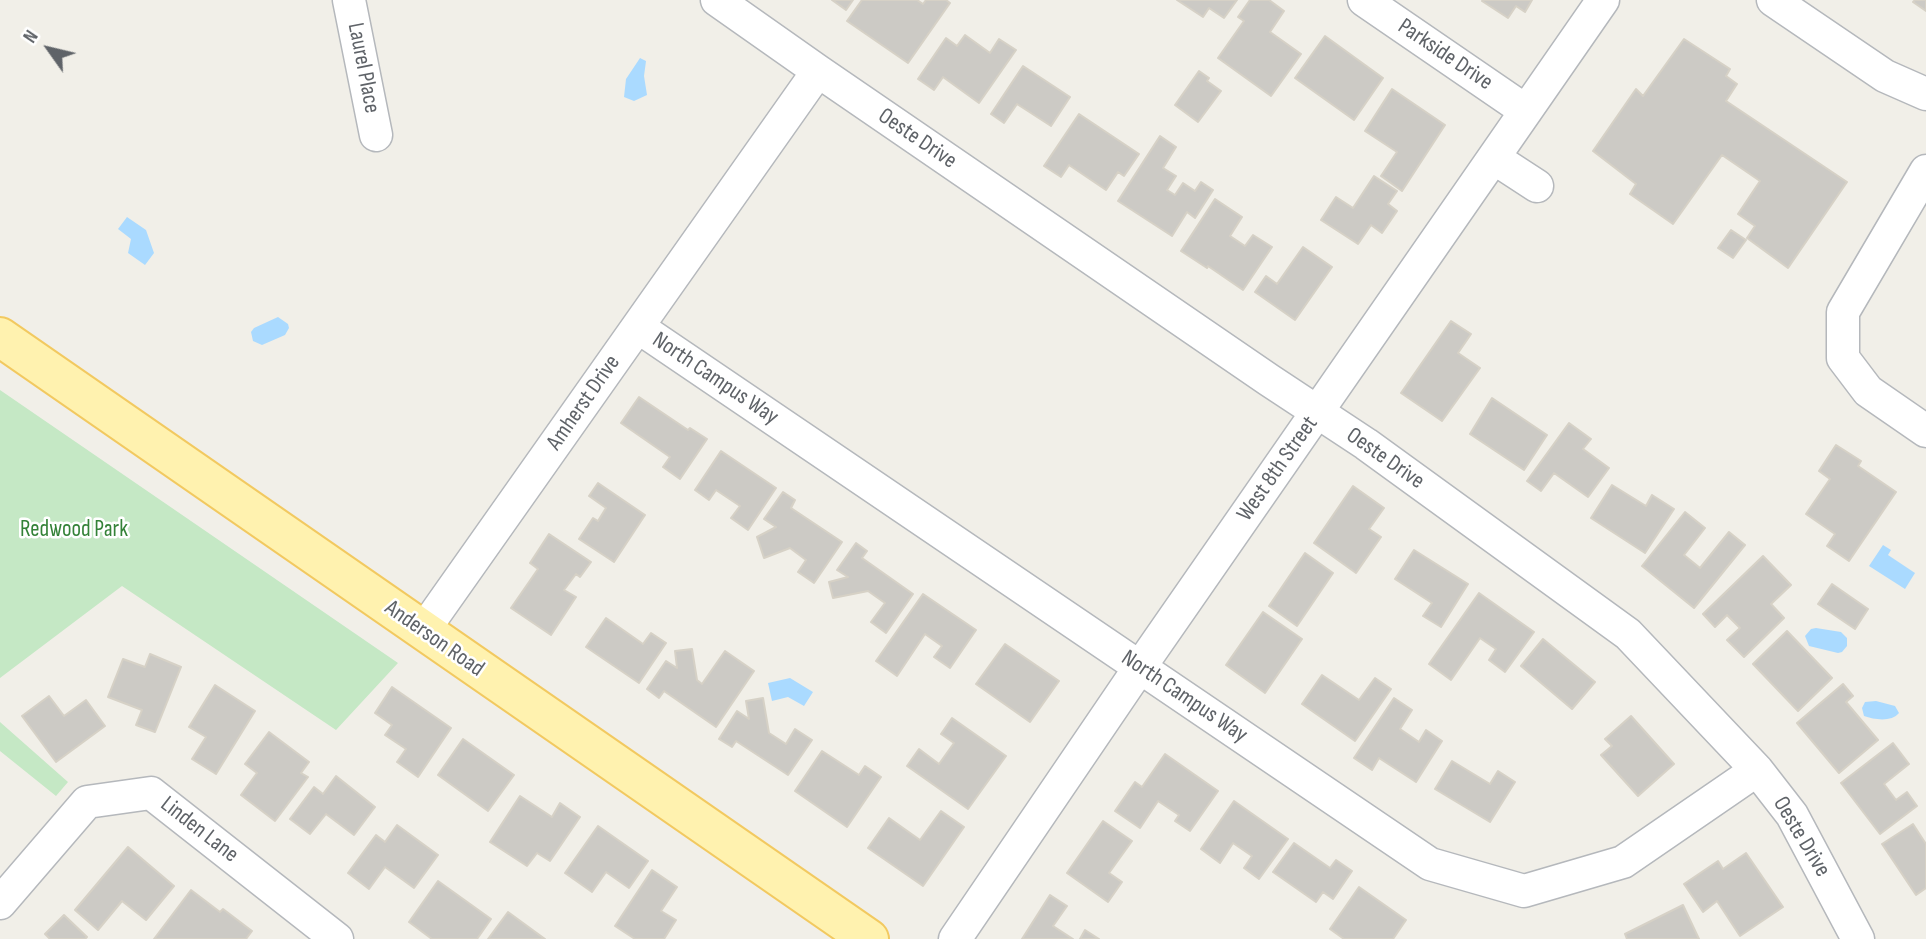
<!DOCTYPE html>
<html>
<head>
<meta charset="utf-8">
<style>
  body { margin:0 }
  #map { position:relative; width:1926px; height:939px; overflow:hidden; background:#f1efe8; font-family:"Sofia Sans Condensed",sans-serif }
  canvas { display:block }
  .north { position:absolute; left:14px; top:14px; width:70px; height:70px; -webkit-text-stroke:5px #fff; paint-order:stroke; rotate:304deg; font-size:19px; font-weight:700; line-height:28px; text-align:center; color:#5f6368 }
  .north::after { content:''; display:block; margin:auto; width:24px; height:32px; background:#5f6368; clip-path:polygon(50% 0,100% 100%,50% 72%,0 100%) }
</style>
</head>
<body>
<div id="map">
<canvas width="1926" height="939"></canvas>
<div class="north">N</div>
</div>
<script>
const c = document.querySelector('canvas').getContext('2d');
c.lineJoin = 'round';
function paint(path, color) { c.fillStyle = color; c.fill(path, 'evenodd'); }
function strokePath(path, color, width, dash) { c.strokeStyle = color; c.lineWidth = width; c.lineCap = dash ? 'butt' : 'round'; c.setLineDash(dash || []); c.stroke(path); }
function write(font, color, halo, rows, align = 'center') {
  c.font = font + ' "Sofia Sans Condensed",sans-serif'; c.lineWidth = 5; c.setLineDash([]); c.textBaseline = 'middle'; c.strokeStyle = halo; c.fillStyle = color; for (const [text, x, y, turn = 0] of rows) {
    c.save(); c.translate(x, y); c.rotate((+turn || 0) * Math.PI / 180); c.textAlign = isNaN(turn) ? turn : align; if (halo) c.strokeText(text, 0, 0); c.fillText(text, 0, 0); c.restore();
  }
}
paint(new Path2D(`
  M0 390 398 663 336 730 122 586 0 678Z
  M0 722 68 782 56 796 0 751Z`), '#c5e8c5');
paint(new Path2D(`
  M640 58 646 61 644 76 647 95 634 101 624 97 626 79Z
  M127 217 146 230 154 253 145 265 128 253 131 239 118 229Z
  M278 317 288 324 289 328 285 335 262 345 253 341 251 332 254 328Z
  M1883 545 1891 550 1888 555 1915 573 1905 589 1869 566Z
  M1816 628 1841 632 1847 638V646L1842 652 1838 653 1809 646 1805 636 1811 629Z
  M790 678 813 692 804 706 788 697 772 701 768 683Z
  M1876 701 1895 706 1899 713C1892 722 1875 720 1864 716L1862 708 1865 702Z`), '#aadaff');
const building = new Path2D(`
  M832 0H853L846 10Z
  M862 0H917L923 4 926 0H946L950 3 908 63 847 21Z
  M1177 0H1237L1224 18 1209 8 1203 17Z
  M1250 0H1269L1284 11 1270 32 1301 54 1271 96 1218 58 1244 21 1238 17Z
  M1483 0H1532L1525 12 1516 6 1508 18 1482 1Z
  M1915 0H1926V11L1913 2Z
  M965 35 990 53 999 39 1016 50 979 103 943 77 934 90 918 79 946 38 957 46Z
  M1325 36 1383 78 1354 120 1295 78Z
  M1684 39 1730 69 1726 76 1737 84 1726 101 1847 182 1788 268 1747 238 1755 226 1738 214 1760 181 1722 155 1673 224 1630 194 1636 184 1593 151 1636 89 1643 96Z
  M1023 66 1070 97 1051 126 1017 104 1004 123 991 114Z
  M1199 71 1209 78 1207 81 1221 91 1198 122 1175 105Z
  M1392 89 1445 125 1402 191 1381 176 1397 152 1365 131Z
  M1079 114 1139 154 1124 176 1118 172 1106 190 1069 165 1061 177 1044 166Z
  M1160 136 1176 147 1163 168 1176 176 1167 190 1175 195 1183 183 1195 191 1201 182 1213 190 1195 218 1187 212 1172 236 1118 201Z
  M1374 176 1397 191 1388 204 1397 211 1382 233 1371 225 1358 244 1321 220 1336 197 1353 208Z
  M1215 199 1242 217 1230 236 1245 246 1253 235 1272 247 1243 290 1208 266 1207 268 1181 251Z
  M1731 230 1746 240 1733 258 1718 248Z
  M1303 247 1332 267 1295 320 1255 292 1266 276 1277 284Z
  M1451 321 1471 334 1458 353 1480 368 1442 421 1401 393Z
  M639 397 688 430 690 428 707 439 680 479 663 467 670 457 621 423Z
  M1492 398 1547 435 1524 470 1470 434Z
  M1569 423 1591 439 1583 449 1609 468 1588 497 1554 473 1541 491 1527 481Z
  M1836 445 1861 461 1858 466 1896 492 1849 561 1827 546 1835 534 1806 514 1830 479 1819 471Z
  M721 451 776 488 748 530 731 518 740 506 716 490 709 500 695 490Z
  M598 483 645 515 614 562 579 539 593 518 598 521 606 508 589 496Z
  M1612 485 1646 506 1652 495 1674 509 1645 553 1591 518Z
  M1353 486 1384 508 1369 529 1381 537 1356 573 1314 543Z
  M783 492 795 500 791 508 842 542 814 583 798 572 806 560 790 548 764 558 757 537 776 527 764 519Z
  M1685 512 1705 528 1684 555 1700 568 1729 532 1745 545 1694 608 1642 566Z
  M549 534 591 562 580 577 576 574 564 590 576 597 551 635 511 608 538 569 530 563Z
  M856 543 867 551 862 558 913 594 886 633 871 622 885 603 868 591 833 598 829 582 848 577 837 570Z
  M1414 550 1468 584 1441 627 1423 616 1432 603 1395 579Z
  M1305 553 1333 573 1297 626 1269 606Z
  M1763 556 1791 585 1771 604 1784 618 1744 657 1727 640 1740 628 1727 615 1715 627 1703 614Z
  M1832 584 1868 609 1855 629 1818 604Z
  M1479 593 1534 632 1505 672 1489 660 1496 649 1480 638 1451 680 1429 664Z
  M923 594 976 630 950 668 934 657 942 646 925 634 897 676 876 661Z
  M1263 612 1302 639 1265 693 1226 665Z
  M606 618 643 644 651 633 666 643 639 683 586 647Z
  M1787 631 1832 678 1798 711 1753 664Z
  M1543 639 1595 682 1572 709 1521 666Z
  M1005 644 1059 681 1030 722 976 684Z
  M692 649 697 680 702 684 725 651 754 671 716 727 664 691 659 698 647 689 666 661 677 668 675 651Z
  M150 654 181 667 155 732 136 725 142 710 108 697 123 659 145 667Z
  M1322 675 1359 700 1375 678 1391 689 1355 741 1302 704Z
  M1843 684 1853 696 1846 702 1878 740 1839 773 1797 723Z
  M215 685 255 711 216 774 192 759 206 737 189 727Z
  M392 687 451 728 418 777 397 762 406 749 385 735 392 725 375 713Z
  M49 696 64 716 86 700 105 726 56 762 22 716Z
  M763 698 769 733 786 744 795 729 812 740 788 775 736 741 732 747 719 739 737 711 749 719 746 701Z
  M1394 698 1412 710 1400 729 1419 742 1426 730 1442 741 1416 782 1379 758 1372 770 1354 758Z
  M1631 716 1674 764 1638 796 1601 755 1612 746 1605 739Z
  M952 718 1006 756 968 809 907 766 919 749 939 764 954 743 941 734Z
  M269 732 309 762 301 773 308 777 275 821 241 795 257 773 245 764Z
  M463 739 514 775 488 811 438 775Z
  M1893 743 1909 764 1884 784 1896 800 1907 792 1917 806 1880 834 1841 783Z
  M822 751 859 775 865 766 881 777 847 827 795 791Z
  M1165 754 1218 791 1190 831 1175 821 1179 815 1158 801 1140 828 1115 811 1135 782 1142 787Z
  M1452 761 1490 784 1498 771 1515 782 1490 822 1435 789Z
  M336 776 375 807 354 835 326 814 310 834 290 819 314 787 323 794Z
  M520 796 552 817 560 803 580 817 550 861 537 853 527 866 490 842Z
  M1234 801 1288 839 1259 879 1244 868 1252 856 1233 843 1220 863 1201 849Z
  M941 811 964 827 923 886 868 848 889 818 920 840Z
  M1103 821 1132 841 1109 873 1122 882 1108 902 1067 873Z
  M1913 824 1926 844V888L1916 895 1882 844Z
  M397 825 438 855 414 888 385 867 369 889 348 873 376 835 385 842Z
  M598 826 648 861 629 888 606 872 592 892 565 873Z
  M1294 843 1330 868 1336 860 1352 871 1333 899 1323 892 1316 902 1273 872Z
  M128 847 174 886 146 920 122 901 98 930 75 910Z
  M1746 853 1783 907 1740 936 1717 901 1703 912 1684 884 1718 861 1723 869Z
  M652 870 677 887 661 911 676 920 664 939H635L615 926Z
  M438 881 491 919 477 939H432L409 922Z
  M1359 887 1406 920 1393 939H1344L1330 929Z
  M191 890 220 912 223 909 252 931 246 939H154Z
  M1050 895 1067 906 1053 926 1073 939H1022Z
  M1683 905 1699 939H1627L1625 934Z
  M508 912 545 939H488Z
  M64 915 87 937 85 939H50L45 934Z
  M1085 930 1099 939H1080Z`);
paint(building, '#cccac5');
strokePath(building, '#d6d1c6', 2);
const minor = new Path2D(`
  M349 0 376 135
  M717 0 818 71 1269 380 1366 444 1628 634 1757 770 1792 815 1858 939
  M1364 0 1526 111
  M1773 0 1885 76 1926 94
  M1494 158 1537 186
  M1926 171 1843 312V358L1868 391 1926 431
  M638 327 1430 864 1524 891 1623 862 1757 770
  M423 631 818 71
  M0 903 87 802 151 793 337 939
  M955 939 1140 667 1603 0`);
const major = new Path2D(`
  M0 337 869 939`);
strokePath(minor, '#b5b8bc', 35);
strokePath(major, '#f2c960', 42);
strokePath(minor, '#fff', 32);
strokePath(major, '#fff2af', 38);
write('23px', '#5f6368', '#fff', [
  ["Parkside Drive",1445,55,34],
  ["Laurel Place",363,68,79],
  ["Oeste Drive",917,139,34],
  ["North Campus Way",715,379,34],
  ["Amherst Drive",584,403,-55],
  ["Oeste Drive",1385,459,35],
  ["West 8th Street",1278,469,-55],
  ["Anderson Road",434,639,35],
  ["North Campus Way",1184,697,34],
  ["Linden Lane",199,830,38],
  ["Oeste Drive",1801,837,59]
]);
write('23px', '#348238', '#fff', [
  ["Redwood Park",74,530]
]);
</script>
</body>
</html>
